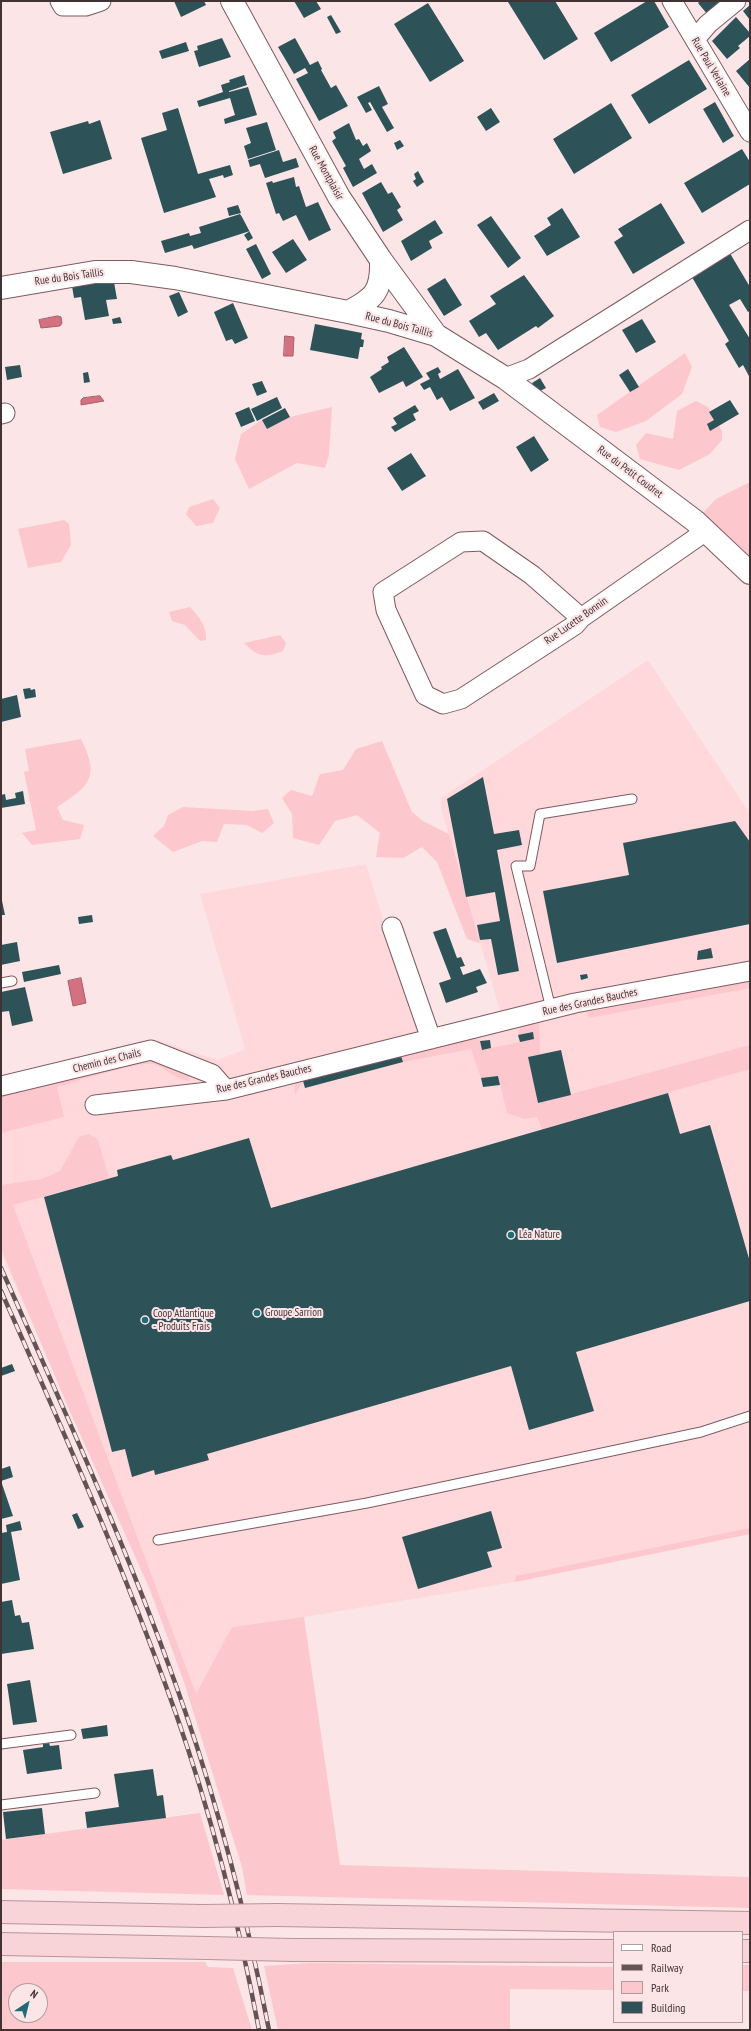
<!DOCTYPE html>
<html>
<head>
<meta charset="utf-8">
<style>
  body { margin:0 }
  #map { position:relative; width:751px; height:2031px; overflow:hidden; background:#fce5e7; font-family:"PT Sans Narrow",sans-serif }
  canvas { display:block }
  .frame { position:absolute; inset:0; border:2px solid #413234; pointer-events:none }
  .legend { position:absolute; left:613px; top:1931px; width:130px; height:92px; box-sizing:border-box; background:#fce5e7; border:1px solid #b19d9f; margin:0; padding:5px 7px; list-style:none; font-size:12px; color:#413234 }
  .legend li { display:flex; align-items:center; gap:8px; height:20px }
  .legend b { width:20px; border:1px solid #b19d9f }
  .north { position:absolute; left:8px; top:1983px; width:40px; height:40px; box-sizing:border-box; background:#fce5e7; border:1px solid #b19d9f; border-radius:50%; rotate:35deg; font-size:11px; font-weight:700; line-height:16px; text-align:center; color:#413234 }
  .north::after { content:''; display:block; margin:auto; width:14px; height:18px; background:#216b75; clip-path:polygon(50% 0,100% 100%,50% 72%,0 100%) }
</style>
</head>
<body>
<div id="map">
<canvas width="751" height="2031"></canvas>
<div class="frame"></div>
<ul class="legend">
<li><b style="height:5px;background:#fff"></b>Road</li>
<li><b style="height:5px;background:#635355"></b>Railway</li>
<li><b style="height:11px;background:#fcc7cd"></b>Park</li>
<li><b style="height:11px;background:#2d5358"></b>Building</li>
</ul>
<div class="north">N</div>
</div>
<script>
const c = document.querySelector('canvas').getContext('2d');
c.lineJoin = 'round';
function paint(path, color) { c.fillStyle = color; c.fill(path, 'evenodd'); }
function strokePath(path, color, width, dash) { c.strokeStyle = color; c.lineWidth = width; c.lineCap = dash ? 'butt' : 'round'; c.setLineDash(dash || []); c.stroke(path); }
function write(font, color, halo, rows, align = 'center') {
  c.font = font + ' "PT Sans Narrow",sans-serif'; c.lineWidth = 4; c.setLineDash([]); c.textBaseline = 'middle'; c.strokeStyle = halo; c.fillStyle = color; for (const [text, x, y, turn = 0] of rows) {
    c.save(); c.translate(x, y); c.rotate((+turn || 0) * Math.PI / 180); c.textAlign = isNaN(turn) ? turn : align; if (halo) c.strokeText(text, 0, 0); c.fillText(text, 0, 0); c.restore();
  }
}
paint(new Path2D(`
  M648 660 750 814V1534L515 1582 304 1617 232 1627 196 1695 1 1253V1077L135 1042 153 1039 218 1060 245 1049 200 894 366 864 421 1041 503 1021 441 808V798Z`), '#ffd8dc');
paint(new Path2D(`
  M685 353 692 367 682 394 646 421 616 432 600 427 597 415Z
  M696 401 708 407 722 431V440L710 454 679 470 640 459 636 445 646 433 673 439 677 411Z
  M332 407 329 455 325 468 297 463 249 489 235 459 241 434 262 420 267 429 290 417Z
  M750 482V560L698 518 716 499Z
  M213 499 220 508 213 523 196 526 186 514 189 507Z
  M64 520 69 524 71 545 61 562 28 568 18 529Z
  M190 607C199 616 207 627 206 640L200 641 185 625 172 621 169 612Z
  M280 635 286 643 283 651C264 658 258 657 244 643Z
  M81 739C100 777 90 786 57 807L63 820 84 825 80 839 32 845 22 833 36 830 24 772 29 771 25 749Z
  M382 741 412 812 423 821 449 834 480 943 467 939 437 862 422 847 403 858 376 857 380 833 357 815 335 821 319 845 293 838 292 814 282 798 291 790 312 796 320 774 343 770 356 749Z
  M183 807 252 811 268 809 274 823 262 833 247 825 224 824 217 842 202 841 173 852 153 836 164 826 168 815Z
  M750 981V988L589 1018 587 1012Z
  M530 1020 539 1022 540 1054 528 1057 539 1103 750 1045V1069L542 1129 537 1117 524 1119 507 1113 498 1076 481 1078 471 1049 403 1062 401 1056 303 1081 295 1095V1085L306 1075 472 1037 480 1041 482 1050 520 1042 518 1035 521 1024Z
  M145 1057 190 1074 189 1081C173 1079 168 1068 153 1064 139 1061 75 1082 57 1087L64 1117 1 1133V1093Z
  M89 1134 98 1140 109 1178 13 1205 196 1694 232 1627 304 1617 340 1865 750 1877V1908L247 1895 242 1867 184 1682 149 1587 71 1414 1 1248V1185L42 1179 60 1171 79 1137Z
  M750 1528V1534L515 1582 516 1576Z
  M200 1813 224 1895 1 1889V1840Z
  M1 1962H205L208 1967 233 1968 252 2030H1ZM16 1991H40V2015H16Z
  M310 1963 614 1967V1990L510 1989V2030H278L264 1966Z
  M742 1965H750V1991H742Z`), '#fcc7cd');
const water = new Path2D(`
  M58 316 61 317 62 323 60 326 41 328 39 320Z
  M285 336 294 337 293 356H284Z
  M100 396 104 401 81 405V400L83 398Z
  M81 978 86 1003 73 1006 68 981Z`);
paint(water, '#d37181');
strokePath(water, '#a75e6a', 1);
paint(new Path2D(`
  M174 1H204L206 5 181 17Z
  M294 1H316L321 9 304 18Z
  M510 1H555L578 39 544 60 508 2Z
  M647 1H654L669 27 611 62 594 33Z
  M700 1H721L722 3 708 15 698 3Z
  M428 3 464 61 430 82 394 24Z
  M750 5V20L743 11Z
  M331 15 341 32 336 34 327 17Z
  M736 17 750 33V36L738 46 740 48 727 59 712 41Z
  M222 38 231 57 199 67 194 51 198 50 197 46Z
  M295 38 310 65 318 61 322 69 321 70 331 88 336 85 348 106 319 121 296 79 308 73 305 68 294 74 278 47Z
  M186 42 189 51 162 59 159 51Z
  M750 59V88L736 71Z
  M689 60 707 89 649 124 631 95Z
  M244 75 247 85 229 91V92L248 87 257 115 225 124 224 119 235 115 230 98 199 107 197 101 223 92 221 85 230 82 229 80Z
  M379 86 388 104 382 107 394 128 387 132 370 102 368 103 372 110 366 113 357 97Z
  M715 102 734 136 723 143 703 109Z
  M611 103 632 138 574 174 553 139Z
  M178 108 198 174 230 165 233 175 224 178 223 175 209 179 216 197 164 213 141 138 167 130 162 113Z
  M491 108 500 122 486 131 477 117Z
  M100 120 112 159 63 174 50 132 88 121 89 124Z
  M267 122 276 150 248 159 244 146 251 143 246 128Z
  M349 123 356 140 359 139 363 146 367 143 371 151 359 159 364 169 372 164 377 173 353 187 343 168 346 166 332 141 336 138 333 132Z
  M400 140 404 146 397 150 394 143Z
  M742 149 750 162V184L702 213 684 183Z
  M279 150 283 162 296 158 299 167 265 178 260 164 250 167 248 160Z
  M418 171 424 182 417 187 413 181 416 179 414 174Z
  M294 177 296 187 299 186 306 207 318 202 331 230 309 241 296 215 283 221 279 213 276 214 266 183 272 181 273 183Z
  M381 182 388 194 392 192 401 207 397 210 403 220 383 232 362 193Z
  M661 203 685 243 633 274 614 242 623 236 618 229Z
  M238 205 241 213 229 216 227 208Z
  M562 208 580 237 547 256 534 236 551 225 547 218Z
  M240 214 242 217 253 238 248 241 244 235 250 231 194 249 192 245 165 253 161 241 189 233 190 236 201 233 199 227Z
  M491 216 521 258 508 268 477 225Z
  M435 220 443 233 429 241 432 248 411 261 401 241Z
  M293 239 307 260 286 273 272 252Z
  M256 244 271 274 262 279 246 249Z
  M728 250 750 287V311L748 312 740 299 729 305 750 339V378L743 365 739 368 725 344 729 341 689 272Z
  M524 275 554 316 538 328 536 326 498 350 486 333 479 337 469 321 496 304 490 296Z
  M445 278 462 305 444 316 427 289Z
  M114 282 117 299 106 300 109 316 85 320 81 297 74 298 72 286Z
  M179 292 188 312 178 317 169 296Z
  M233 303 248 338 235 344 232 339 226 341 214 312Z
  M120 317 122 323 113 324 112 319Z
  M642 319 656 342 636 353 622 330Z
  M315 324 362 333 361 339 364 340 363 347H360L358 359 310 350Z
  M404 347 423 377 406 387 403 381 379 393 370 377 382 369 381 367 389 362 387 357Z
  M20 365 22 377 7 380 5 367Z
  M438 367 441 372 438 374 440 379 458 369 475 398 450 411 442 397 437 400 430 387 424 390 420 384 430 379 426 373Z
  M628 369 639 387 630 392 619 375Z
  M88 372 90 382 84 383 83 373Z
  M540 378 546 388 538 392 532 383Z
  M262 381 267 392 257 396 252 384Z
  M494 393 499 401 483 410 478 402Z
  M277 397 282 408 257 421 251 409Z
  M730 400 739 414 710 431 707 424 714 420 709 412Z
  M415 405 419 411 413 414 416 420 395 432 391 427 397 424 393 418Z
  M249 407 255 421 241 427 235 413Z
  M285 408 290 417 267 429 262 420Z
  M534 436 549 460 531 472 516 447Z
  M411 453 426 476 402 491 387 468Z
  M30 688 31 690 35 689 36 697 25 699 23 689Z
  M17 695 21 717 1 722V699Z
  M483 777 494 834 519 830 522 845 497 850 519 971 498 975 491 939 480 940 477 925 500 921 495 892 466 897 447 799Z
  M23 791 25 804 1 808V795L5 794 6 800 16 798 15 793Z
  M735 821 750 842V924L557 963 543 891 629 875 623 843Z
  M1 896 5 915H1Z
  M92 915 93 922 79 924 78 917Z
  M446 928 457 958 461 957 465 966 460 967 463 975 480 969 487 983 476 987 478 992 446 1003 439 983 451 979 433 932Z
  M17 942 20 961 1 965V945Z
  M711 948 713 958 697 960 698 951Z
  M59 965 61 974 24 982 22 972Z
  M587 974 588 978 581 980 580 975Z
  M25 987 33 1021 12 1026 9 1011 1 1012V992Z
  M533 1032 534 1039 520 1042 518 1035Z
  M490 1040 491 1048 482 1050 480 1041Z
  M561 1050 571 1095 538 1103 528 1057Z
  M401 1056 403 1062 305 1088 303 1081Z
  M498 1076 500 1085 483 1087 481 1078Z
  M668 1093 680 1134 710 1125 750 1262V1301L576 1352 594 1411 529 1430 511 1366 207 1454 209 1460 155 1475 154 1470 132 1477 125 1449 112 1452 44 1197 118 1176 117 1170 171 1155 173 1160 249 1138 271 1208Z
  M12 1364 15 1371 1 1376V1368Z
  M10 1466 13 1477 1 1481V1469Z
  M1 1481 13 1516 1 1519Z
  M491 1511 502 1548 487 1552 492 1567 418 1589 402 1537Z
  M77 1513 84 1527 78 1529 72 1515Z
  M20 1521 22 1530 11 1532 20 1580 1 1584V1533L7 1532 6 1525Z
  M12 1600 15 1616 20 1615 22 1623 29 1622 34 1649 1 1654V1602Z
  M30 1680 37 1722 13 1725 7 1684Z
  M107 1725 108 1736 83 1739 81 1729Z
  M49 1743 50 1746 59 1745 62 1769 27 1774 23 1750 43 1747V1744Z
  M153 1769 157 1796 163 1795 166 1818 87 1828 85 1812 119 1807 114 1774Z
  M42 1808 45 1834 6 1839 3 1812Z`), '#2d5358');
const service = new Path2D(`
  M1 983 12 981
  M551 1009 516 866H530L540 814 632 799
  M158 1540 367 1503 701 1432 750 1416
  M1 1744 71 1735
  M1 1805 95 1793`);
const minor = new Path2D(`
  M60 1 63 6H86L101 1
  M672 1 750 132
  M695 39 708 24 736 1
  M505 378 529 369 750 230
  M1 414 5 413
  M581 618 532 575 483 541 461 542 383 592 386 610 425 695 443 704 461 699 575 625 581 618 706 531
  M392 927 431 1039
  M1 1086 151 1050 212 1074 226 1090
  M95 1105 226 1090 575 1003 750 971`);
const tertiary = new Path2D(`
  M232 1 339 197 381 260 436 335
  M1 288 95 272H131L175 278 348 312 389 321 436 335 505 378 695 521 750 573
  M348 312C375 298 382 291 381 260`);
const trunk = new Path2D(`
  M1 1912 202 1916
  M277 1915 750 1923
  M1 1944 207 1948
  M293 1950 614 1951
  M742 1951H750`);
strokePath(service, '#7d5b60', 11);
strokePath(minor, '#7d5b60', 21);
strokePath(tertiary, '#7d5b60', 24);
strokePath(trunk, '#b79498', 24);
strokePath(service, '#fff', 9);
strokePath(minor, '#fff', 19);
strokePath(tertiary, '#fff', 22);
strokePath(trunk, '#f8d4d8', 22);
const rail = new Path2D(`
  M1 1268C66 1414 133 1560 185 1711 221 1815 248 1923 269 2030
  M1 1291C63 1430 125 1570 176 1714 212 1816 239 1924 259 2030`);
strokePath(rail, '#635355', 4.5);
strokePath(rail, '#fce5e7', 3, [9]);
const trunkBridge = new Path2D(`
  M202 1916 277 1915
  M207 1948 293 1950`);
strokePath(trunkBridge, '#b79498', 24, []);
strokePath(trunkBridge, '#f8d4d8', 22);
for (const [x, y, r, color] of [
  [511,1235,4,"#216b75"],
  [257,1313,4,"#216b75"],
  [145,1320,4,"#216b75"]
]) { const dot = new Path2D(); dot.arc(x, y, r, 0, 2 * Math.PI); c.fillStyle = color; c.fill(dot); strokePath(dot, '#fce5e7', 1.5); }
write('11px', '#413234', '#fce5e7', [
  ["Rue Paul Verlaine",711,67,59],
  ["Rue Montplaisir",326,173,61],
  ["Rue du Bois Taillis",69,277,-8],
  ["Rue du Bois Taillis",399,325,15],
  ["Rue du Petit Coudret",630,472,37],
  ["Rue Lucette Bonnin",576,621,-35],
  ["Rue des Grandes Bauches",590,1002,-12],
  ["Chemin des Chails",107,1061,-14],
  ["Rue des Grandes Bauches",264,1079,-13]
]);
write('11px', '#413234', '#fce5e7', [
  ["Léa Nature",519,1235],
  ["Groupe Sarrion",265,1313],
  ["Coop Atlantique",153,1314],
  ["- Produits Frais",153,1327]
], 'left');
</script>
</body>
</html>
